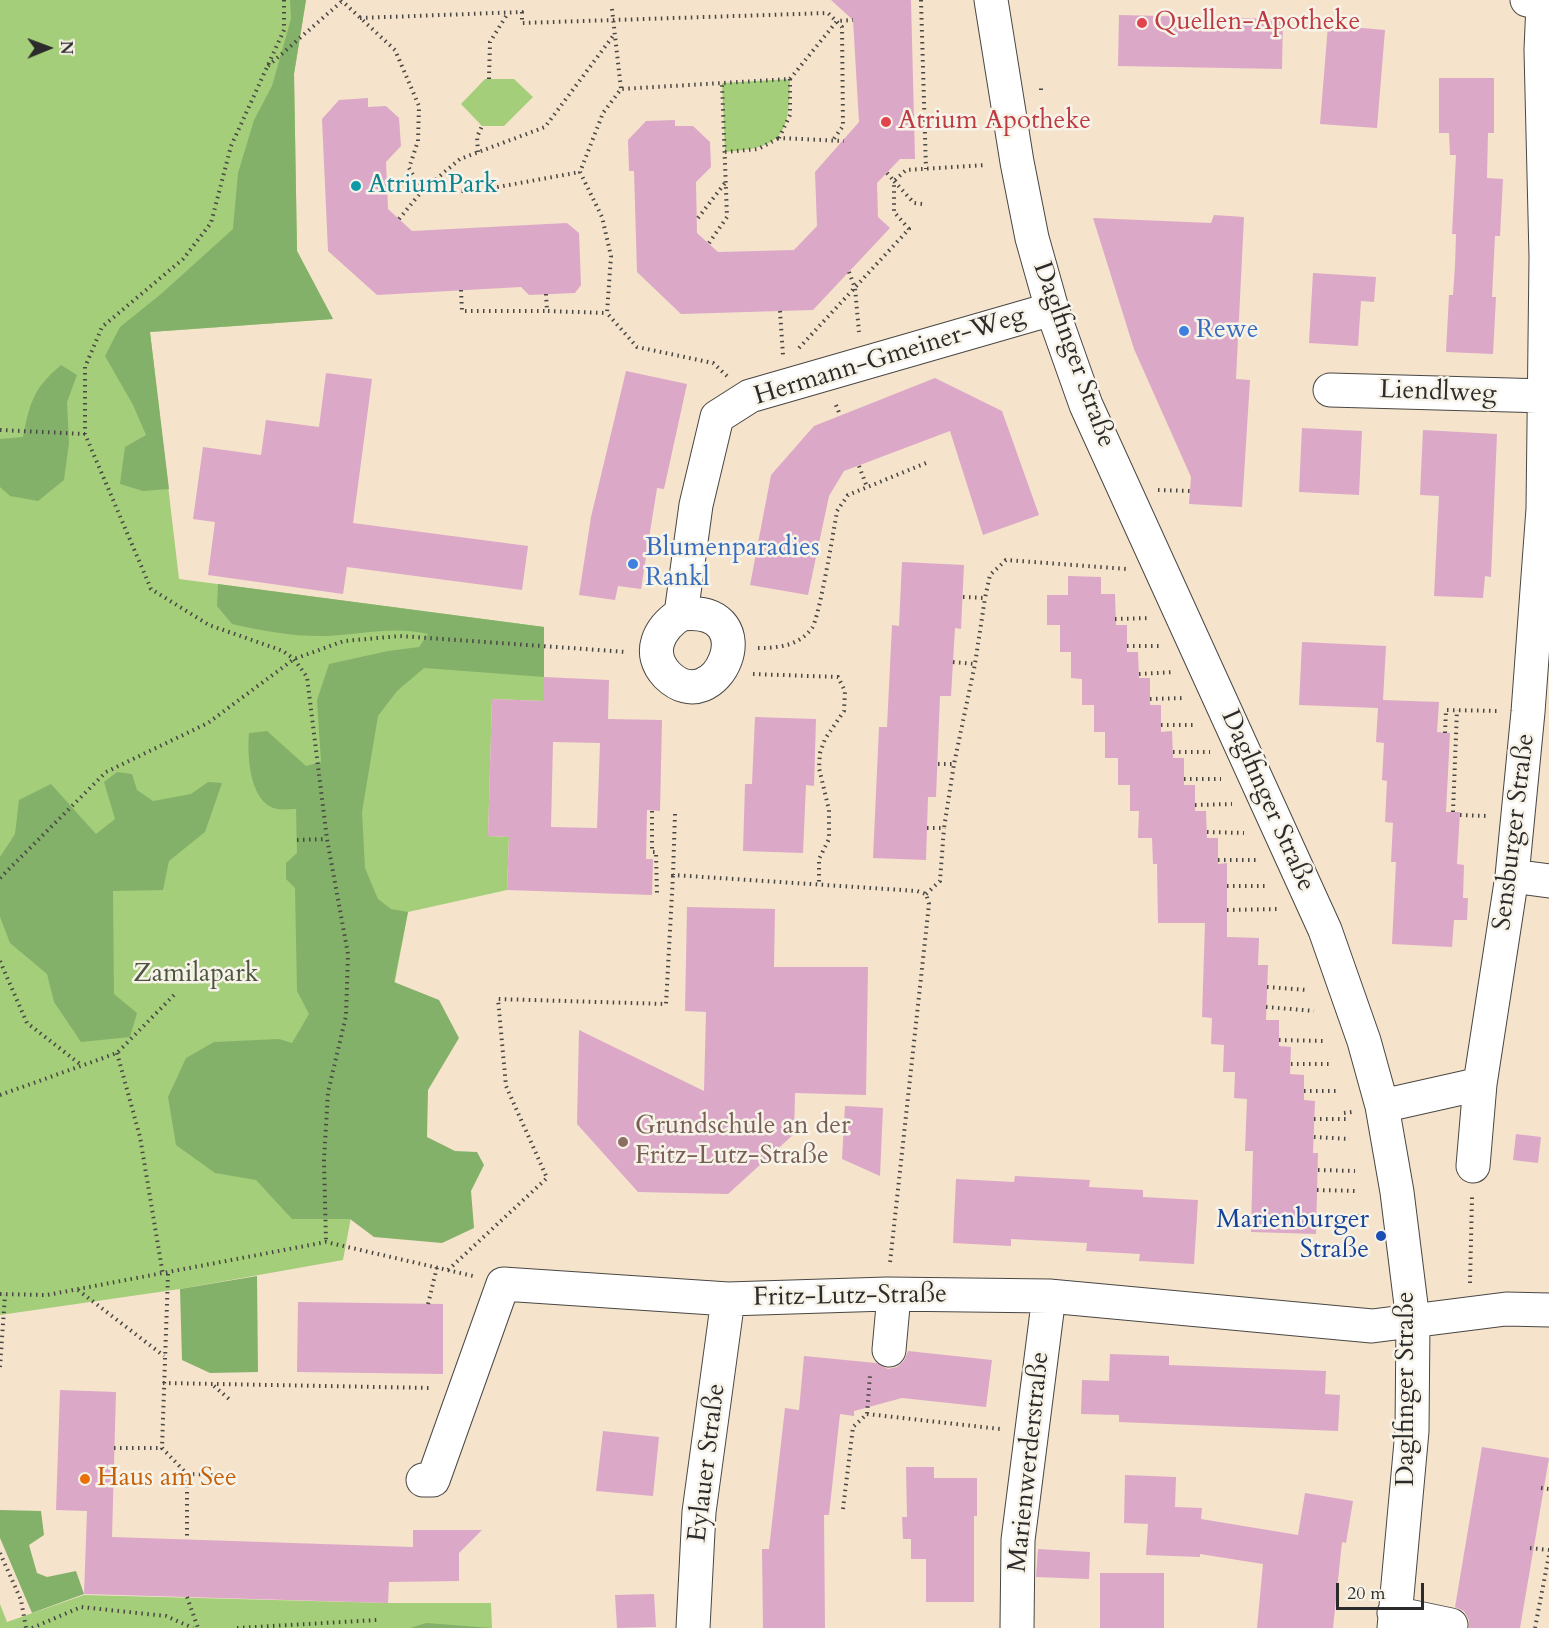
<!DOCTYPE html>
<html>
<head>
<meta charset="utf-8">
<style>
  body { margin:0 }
  #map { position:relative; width:1549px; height:1628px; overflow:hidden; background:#f5e3cc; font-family:Cardo,serif }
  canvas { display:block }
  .north { position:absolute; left:18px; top:18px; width:60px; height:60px; -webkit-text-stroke:4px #f7f3e8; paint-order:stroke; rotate:89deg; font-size:16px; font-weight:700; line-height:24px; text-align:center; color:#2b2b2b }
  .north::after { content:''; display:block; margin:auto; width:21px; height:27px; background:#2b2b2b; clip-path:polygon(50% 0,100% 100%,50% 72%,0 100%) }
  .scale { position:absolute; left:1336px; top:1583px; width:88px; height:27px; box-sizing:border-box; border:3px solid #2b2b2b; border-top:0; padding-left:8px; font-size:18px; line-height:21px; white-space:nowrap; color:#2b2b2b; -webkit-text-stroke:4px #f7f3e8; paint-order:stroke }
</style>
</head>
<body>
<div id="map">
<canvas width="1549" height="1628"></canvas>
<div class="north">N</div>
<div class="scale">20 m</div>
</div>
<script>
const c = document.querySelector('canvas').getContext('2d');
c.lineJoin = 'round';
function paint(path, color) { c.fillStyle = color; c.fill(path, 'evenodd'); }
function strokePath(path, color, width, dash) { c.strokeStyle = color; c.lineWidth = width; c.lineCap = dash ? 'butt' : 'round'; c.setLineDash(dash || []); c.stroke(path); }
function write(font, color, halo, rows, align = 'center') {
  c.font = font + ' Cardo,serif'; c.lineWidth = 5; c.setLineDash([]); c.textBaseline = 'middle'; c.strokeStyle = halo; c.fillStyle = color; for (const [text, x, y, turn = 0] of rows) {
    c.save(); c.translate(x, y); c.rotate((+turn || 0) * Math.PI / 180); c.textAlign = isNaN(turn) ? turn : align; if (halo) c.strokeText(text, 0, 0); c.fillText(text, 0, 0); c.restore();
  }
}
paint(new Path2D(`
  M0 0H306L294 74 297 251 333 319 150 332 179 579 544 627V701L492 699 488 836 509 837 507 890 408 912 343 1260 180 1289 0 1315Z
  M485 79H514L533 97 504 126H482L461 104Z
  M790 79C789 137 783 147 725 152L722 83Z
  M84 1595 388 1603H491L492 1628H0V1604L7 1622Z`), '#a5ce7a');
paint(new Path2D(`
  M290 0H306L294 74 297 251 333 319 150 332 169 489 143 491 120 484 125 447 146 435 133 405 105 356 120 327 161 294 233 229 238 173 254 120 272 86 291 19Z
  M61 365 77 375 67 402 69 443 64 480 38 501 10 496 0 487V439L23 437C30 402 33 389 61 365Z
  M218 584 544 627V677L424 668 397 691 378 716 362 812 365 868 378 899 391 909 408 912 394 982 439 1000 459 1038 428 1090 427 1137 455 1151 477 1152 484 1165 471 1191 474 1228 442 1243 374 1237 350 1219H292L256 1180 215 1173 176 1145 168 1097 186 1058 214 1042 279 1039 292 1043 309 1014 297 991 295 888 286 879V863L297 853 296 809C290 809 283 810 277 809 249 803 247 755 249 733L267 731 306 766 321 762 317 700 329 664 388 651 419 647 428 634C392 626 364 634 328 636 295 637 264 631 232 624L217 606Z
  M117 772 132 774 137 790 153 801 191 794 208 782 222 783 205 832 169 861 163 890 113 891 114 994 137 1013 130 1037 81 1042 54 1002 47 974 10 943 0 917V857L15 834 19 800 51 784 96 834 115 819 104 782Z
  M257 1276 258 1372 210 1373 182 1360 180 1289Z
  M0 1510 41 1511 44 1535 29 1545 37 1573 47 1577 76 1571 84 1594 32 1613 0 1538Z
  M426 1623 492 1628H410Z`), '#84b16a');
paint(new Path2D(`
  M831 0H911L915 159H900L877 183 878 217 890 228 813 310 681 314 637 272 634 171H629L628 140 646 121 675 120V126H693L710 142 711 167 696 182 697 233 718 252 794 250 817 226 815 172 859 122 853 20Z
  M1119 15 1283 19 1282 69 1118 66Z
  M1328 25 1385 30 1377 128 1320 124Z
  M1439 78H1494V133H1488L1487 178 1503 179 1500 236H1495L1492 297H1496L1493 354 1446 352 1449 295H1453L1455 266 1456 234H1452L1456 155H1450L1449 133H1439Z
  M368 98V107L386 106 399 118 401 146 386 162 388 209 412 231 567 223 579 233 581 285 575 293 529 295 521 287 377 295 328 251 322 119 339 100Z
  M1214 215 1244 217 1236 379 1250 380 1242 507 1189 504 1191 477 1134 349 1093 218 1211 223Z
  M1313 273 1376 277 1374 302 1361 301 1358 346 1309 343Z
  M626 371 687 384 664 489 657 488 641 589 618 586 615 600 579 595 591 517Z
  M326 373 372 379 353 523 528 546 522 590 347 567 343 594 208 575 215 522 193 519 203 447 261 455 266 420 319 427Z
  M935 378 1002 411 1039 515 983 535 950 431 844 471 829 496 808 595 750 585 771 475 814 426Z
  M1302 428 1362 431 1359 495 1299 492Z
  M1423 430 1497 434 1491 577 1485 576 1483 598 1434 596 1439 496 1420 495Z
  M902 562 964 565 961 629 955 628 951 696H940L936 797H928L926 860 873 858 879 727H887L892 625 899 626Z
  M1068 576 1101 577V594H1115L1116 625H1127V652H1138L1139 678H1150V705H1161V732L1172 731 1173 758H1184V785H1195V811H1206L1207 838H1218V864L1227 863V937L1259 938 1258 965H1268L1266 1020H1279V1046L1291 1047 1290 1074 1304 1075V1100L1315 1101 1313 1153H1318L1316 1234 1251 1232 1253 1151H1245L1247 1099 1234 1098 1235 1072H1223L1224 1045 1211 1044 1212 1018 1202 1017 1205 923H1158L1157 864H1153L1152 838H1138L1139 811H1130V785H1118V758H1105V732H1094V705H1082V679L1071 678V652H1060V625H1047V595H1068Z
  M1302 642 1386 646 1383 700 1439 702 1437 732 1450 733 1446 812H1460L1457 864 1464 865 1463 898H1468L1467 920H1454L1452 947 1392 944 1396 862H1391L1393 823 1385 822 1387 781 1382 780 1384 743 1376 742 1378 708 1299 705Z
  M544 677 609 680 608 719 662 720 660 811 647 810 646 859H653L652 895 507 890 509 837 488 836 492 699 544 701ZM553 742 600 743 597 828 551 827Z
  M755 717 816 719 814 786 806 785 803 853 743 851 745 784H752Z
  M687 907 775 909 774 967H868L866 1095 795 1093 794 1134 728 1194 638 1192 577 1124 579 1030 704 1091 706 1012 685 1011Z
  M845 1106 883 1108 880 1176 842 1159Z
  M1516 1134 1541 1137 1538 1163 1513 1160Z
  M1015 1176 1090 1180 1089 1187 1143 1190V1197L1198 1200 1194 1264 1139 1261 1140 1254 1086 1251 1087 1243 1011 1239V1246L953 1243 956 1179 1014 1182Z
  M298 1302 443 1304V1374L297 1372Z
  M908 1351 992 1360 986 1407 902 1398 854 1411V1416L840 1414 829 1515H824L825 1628H763L762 1549H769L785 1408 799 1410 804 1356 876 1363 888 1369 897 1367 904 1361Z
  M1110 1354 1169 1356V1365L1326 1371 1325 1394 1340 1395 1338 1431 1119 1422V1415L1081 1414 1082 1380 1109 1381Z
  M60 1390 116 1392 112 1537 413 1547V1530H482L459 1553V1581L389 1582 388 1603 84 1594 87 1511 56 1510Z
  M603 1431 659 1437 653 1496 596 1491Z
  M1482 1447 1549 1458 1520 1628H1469V1620L1464 1611 1455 1607Z
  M906 1467H934V1478H977V1516H974V1602H926V1559H911V1539H903L902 1517H907Z
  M1125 1475 1176 1477 1175 1507 1202 1508 1201 1519 1298 1535 1305 1493 1353 1501 1346 1543 1342 1542 1333 1628H1257L1263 1564 1200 1554V1557L1146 1555 1148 1524 1124 1523Z
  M1038 1549 1090 1552 1089 1579 1036 1577Z
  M1100 1573H1164V1628H1100Z
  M654 1594 656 1627 617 1628 615 1595Z`), '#dca8c7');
const minor = new Path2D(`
  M991 0 1017 162 1032 238 1052 309 1086 405 1325 930 1364 1041 1382 1106 1397 1192 1413 1321 1412 1431 1394 1628
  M1330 390 1546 396
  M681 614C769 605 716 724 667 675 646 653 659 628 681 614L696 505 717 417 750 396 1052 309
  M1512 876 1549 881
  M1382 1106 1480 1084
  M1473 1166 1480 1084 1512 876 1528 712 1543 509 1546 257 1541 50 1543 4
  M889 1350 894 1295
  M423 1480H433L503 1284 728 1299 887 1294 1049 1296 1372 1326 1506 1309 1549 1310
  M1394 1613 1451 1625
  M693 1628 699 1512 728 1299
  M1017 1628 1018 1540 1049 1296`);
const major = new Path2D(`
  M1527 0 1549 5`);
strokePath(minor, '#494743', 35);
strokePath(major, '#494743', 35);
strokePath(new Path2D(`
  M284 0V30L231 146 211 223 183 259 102 327 85 367V434L151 589 209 625 283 651 294 659 307 677 327 839 348 954 346 1016 328 1092 324 1160 326 1242
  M341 0 395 50 419 106 418 141 409 168 422 191H476L580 172
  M921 0 926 169
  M612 9 621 89
  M360 18 522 12V23L828 13 842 27 843 126 833 140
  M268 66 341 2
  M489 79 490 42 508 13
  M790 79V115L779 138 844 141
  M1041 90V88
  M478 152 477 137 482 126
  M725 152 758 149 779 138
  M887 173 894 181 906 170 986 165
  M698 218 725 183
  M399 219 422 191 460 159 545 127 613 36
  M709 243 727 217 722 83
  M849 272 855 288 859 332
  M461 290 462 311H547
  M546 294 547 311 607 313
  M780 311 783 355
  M799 348 909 229 894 212V181L914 203 923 204
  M727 376 713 363 637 347 607 313 611 256 602 217 580 172 603 113 621 89 790 79 837 21 853 20
  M836 405 840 415
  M0 430 85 434
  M859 466 867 487
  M1158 490 1190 491
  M963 597 985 598 990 575 1006 560 1127 569
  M1115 619 1151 618
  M1127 646H1162
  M758 648C778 648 799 646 812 628 819 619 834 529 837 511L848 495 926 463
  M953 662 975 664 985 598
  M753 674 838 677 845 691 844 711 825 739 820 753 819 768 829 810V839L819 859V883
  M1139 674 1174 672
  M1150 699 1185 698
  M1161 725H1196
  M1445 733 1446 710 1498 711
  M1173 752H1210
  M938 764H954L975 664
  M1184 779H1221
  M1195 805 1232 804
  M652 811V852H656L657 895
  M1453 812 1457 710
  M675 814 673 875 917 891 926 894 929 904 890 1263
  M1460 815 1488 816
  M927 828H944L954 764
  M1207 832 1244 833
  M297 840 327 839
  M1218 860H1256
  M0 878 106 772 208 723 294 659 344 641 400 636 627 652
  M1227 886H1267
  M926 894 940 881 944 828
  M1227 910 1277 909
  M0 961 27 1023 80 1064
  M1267 987 1307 990
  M1266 1007 1314 1011
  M1279 1040 1324 1041
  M117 1053 140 1137 163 1275
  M1291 1064H1330
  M1304 1091H1338
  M0 1095 117 1053 176 993
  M1344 1113 1352 1112
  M1314 1119H1346
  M1314 1137 1350 1139
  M1318 1170 1355 1171
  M1317 1190 1358 1191
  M1316 1216H1362
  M448 1270 547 1178 506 1086 498 999 666 1004 673 875
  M168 1274 162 1448 187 1474 228 1475
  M1470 1283 1472 1197
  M78 1290 164 1356
  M0 1294 47 1295 326 1242 473 1276
  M428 1304 437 1267
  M0 1367 5 1295
  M163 1383 432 1388
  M214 1386 229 1399
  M867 1414 1000 1429
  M114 1448H162
  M187 1474V1540
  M1541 1488 1549 1489
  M843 1509 853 1427 867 1414 870 1375
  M1530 1548 1549 1550
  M0 1553 21 1600 26 1628
  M187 1597 198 1628
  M32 1628 81 1607 166 1616 193 1628
  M237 1628 377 1620
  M1535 1628 1549 1555`), '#494743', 4, [1.5, 4.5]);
strokePath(minor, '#fff', 33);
strokePath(major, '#fff', 33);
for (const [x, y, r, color] of [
  [1142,23,6,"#e0444e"],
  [886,122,6,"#e0444e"],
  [356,186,6,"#0f9aa8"],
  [1184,331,6,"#3f7fe0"],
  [633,564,6,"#3f7fe0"],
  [623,1142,6,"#8d6e63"],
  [1381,1236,6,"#1a4fb4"],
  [85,1479,6,"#e8710a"]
]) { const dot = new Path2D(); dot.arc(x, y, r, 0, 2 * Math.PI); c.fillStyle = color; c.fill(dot); strokePath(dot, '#f7f3e8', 2); }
write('26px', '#be3a42', '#f7f3e8', [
  ["Quellen-Apotheke",1154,23],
  ["Atrium Apotheke",898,122]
], 'left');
write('26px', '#0d838f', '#f7f3e8', [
  ["AtriumPark",368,186]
], 'left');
write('26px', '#366cbe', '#f7f3e8', [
  ["Rewe",1196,331],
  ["Blumenparadies",645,549],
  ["Rankl",645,579]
], 'left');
write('26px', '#2b2b2b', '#f7f3e8', [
  ["Daglfinger Straße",1073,355,70],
  ["Hermann-Gmeiner-Weg",890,357,-17],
  ["Liendlweg",1438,393,2],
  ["Daglfinger Straße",1267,801,66],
  ["Sensburger Straße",1515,832,-83],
  ["Fritz-Lutz-Straße",850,1297,-1],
  ["Daglfinger Straße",1407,1389,-90],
  ["Marienwerderstraße",1030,1462,-84],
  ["Eylauer Straße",708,1463,-83]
]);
write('26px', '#4a543f', '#f7f3e8', [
  ["Zamilapark",196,975]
]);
write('26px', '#785e54', '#f7f3e8', [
  ["Grundschule an der",635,1127],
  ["Fritz-Lutz-Straße",635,1157]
], 'left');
write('26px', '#164399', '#f7f3e8', [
  ["Marienburger",1369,1221],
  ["Straße",1369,1251]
], 'right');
write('26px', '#c56008', '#f7f3e8', [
  ["Haus am See",97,1479]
], 'left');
</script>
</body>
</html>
